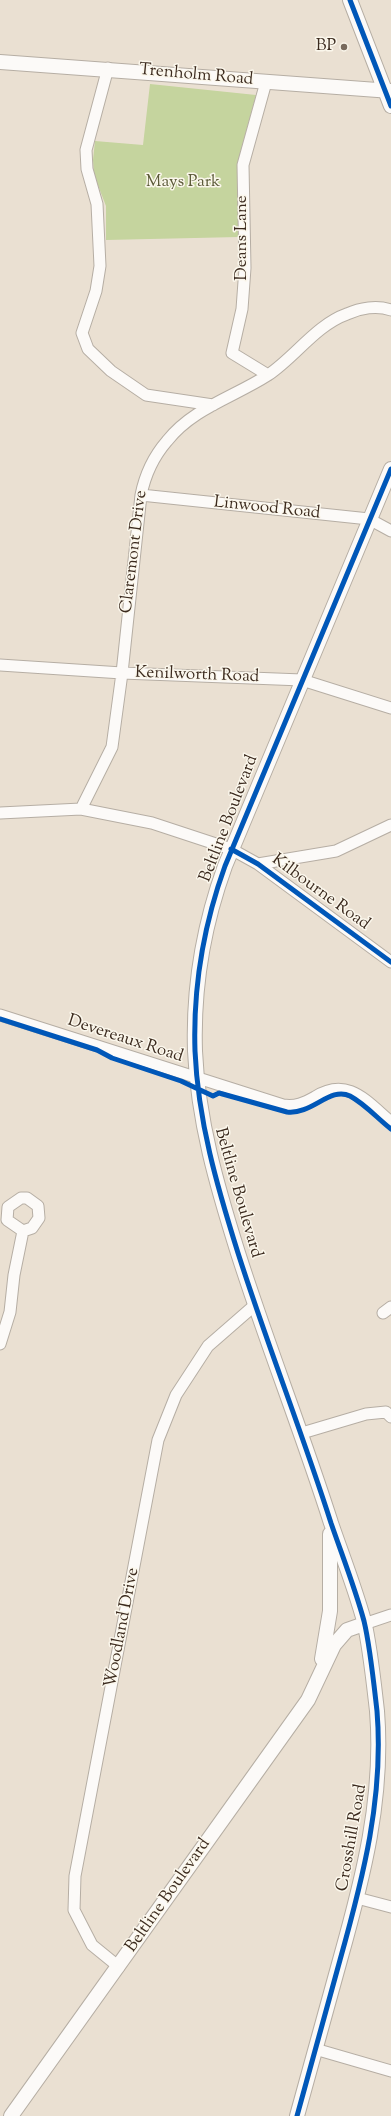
<!DOCTYPE html>
<html>
<head>
<meta charset="utf-8">
<style>
  body { margin:0 }
  canvas { display:block; background:#eae0d2 }
</style>
</head>
<body>
<canvas width="391" height="2116"></canvas>
<script>
const c = document.querySelector('canvas').getContext('2d');
c.lineJoin = 'round';
function paint(path, color) { c.fillStyle = color; c.fill(path, 'evenodd'); }
function strokePath(path, color, width, dash) { c.strokeStyle = color; c.lineWidth = width; c.lineCap = dash ? 'butt' : 'round'; c.setLineDash(dash || []); c.stroke(path); }
function write(font, color, halo, rows, align = 'center') {
  c.font = font + ' "Sorts Mill Goudy",serif'; c.lineWidth = 3; c.setLineDash([]); c.textBaseline = 'middle'; c.strokeStyle = halo; c.fillStyle = color; for (const [text, x, y, turn = 0] of rows) {
    c.save(); c.translate(x, y); c.rotate((+turn || 0) * Math.PI / 180); c.textAlign = isNaN(turn) ? turn : align; if (halo) c.strokeText(text, 0, 0); c.fillText(text, 0, 0); c.restore();
  }
}
paint(new Path2D(`
  M150 84 256 95 240 153 238 170 239 237 106 240V206L94 175 93 160 95 141 143 145Z`), '#c5d49e');
const minor = new Path2D(`
  M108 68 86 150 87 169 97 204 100 266 96 291 82 333 88 349 111 371 146 395 213 405
  M266 82 243 165 245 268 242 309 232 353 268 375
  M141 495 369 519 391 531
  M0 665 122 673 302 680 391 708
  M81 809 112 747 122 673 141 495C145 475 154 456 167 441 193 408 234 397 268 375 295 357 316 325 347 314 360 308 377 305 391 310
  M0 813 81 809 152 823 231 849 258 864 391 962
  M258 864 336 851 391 825
  M0 1015 283 1105C296 1107 304 1103 315 1097 348 1076 367 1102 391 1122
  M21 1198H27L38 1206 39 1218 32 1228 23 1231 7 1220 8 1207Z
  M383 1313 391 1307
  M0 1344 10 1312 14 1275 23 1231
  M302 1433 366 1414 386 1412 391 1417
  M364 1624 391 1615
  M357 1898 391 1907
  M119 1967 92 1945 74 1910 75 1876 158 1440 176 1395 208 1346 255 1305
  M315 2049 391 2071`);
const major = new Path2D(`
  M350 0 391 106
  M0 62 391 91
  M322 1659 330 1611V1534
  M11 2116 308 1700 334 1645 347 1630 364 1624
  M297 2116C311 2064 326 2012 340 1960 363 1878 384 1797 377 1711 374 1685 370 1646 364 1621 355 1588 342 1555 331 1523 302 1432 267 1344 238 1253 217 1186 198 1121 195 1051 193 989 204 924 225 866L391 469`);
strokePath(minor, '#b6aea4', 13);
strokePath(major, '#b6aea4', 16);
strokePath(minor, '#fcfaf8', 11);
strokePath(major, '#fcfaf8', 14);
strokePath(new Path2D(`
  M350 0 391 106
  M231 849 258 864 391 962
  M0 1019 97 1050 112 1058 181 1081 213 1096 219 1093 287 1112C312 1115 330 1086 350 1096 365 1104 378 1119 391 1129
  M297 2116C311 2064 326 2012 340 1960 363 1878 384 1797 377 1711 374 1685 370 1646 364 1621 355 1588 342 1555 331 1523 302 1432 267 1344 238 1253 217 1186 198 1121 195 1051 193 989 204 924 225 866L391 469`), '#0057b8', 5);
for (const [x, y, r, color] of [
  [344,47,4,"#786a5d"]
]) { const dot = new Path2D(); dot.arc(x, y, r, 0, 2 * Math.PI); c.fillStyle = color; c.fill(dot); strokePath(dot, '#fbf7ec', 1.5); }
write('17px', '#3b2a1e', '#fbf7ec', [
  ["BP",336,47]
], 'right');
write('17px', '#3b2a1e', '#fbf7ec', [
  ["Trenholm Road",196,76,5],
  ["Deans Lane",243,238,-90],
  ["Linwood Road",267,509,6],
  ["Claremont Drive",135,552,-83],
  ["Kenilworth Road",197,676,2],
  ["Beltline Boulevard",230,819,-69],
  ["Kilbourne Road",320,893,36],
  ["Devereaux Road",125,1040,18],
  ["Beltline Boulevard",237,1193,74],
  ["Woodland Drive",123,1628,-79],
  ["Crosshill Road",353,1838,-80],
  ["Beltline Boulevard",169,1896,-55]
]);
write('17px', '#5b5a38', '#fbf7ec', [
  ["Mays Park",183,183]
]);
</script>
</body>
</html>
